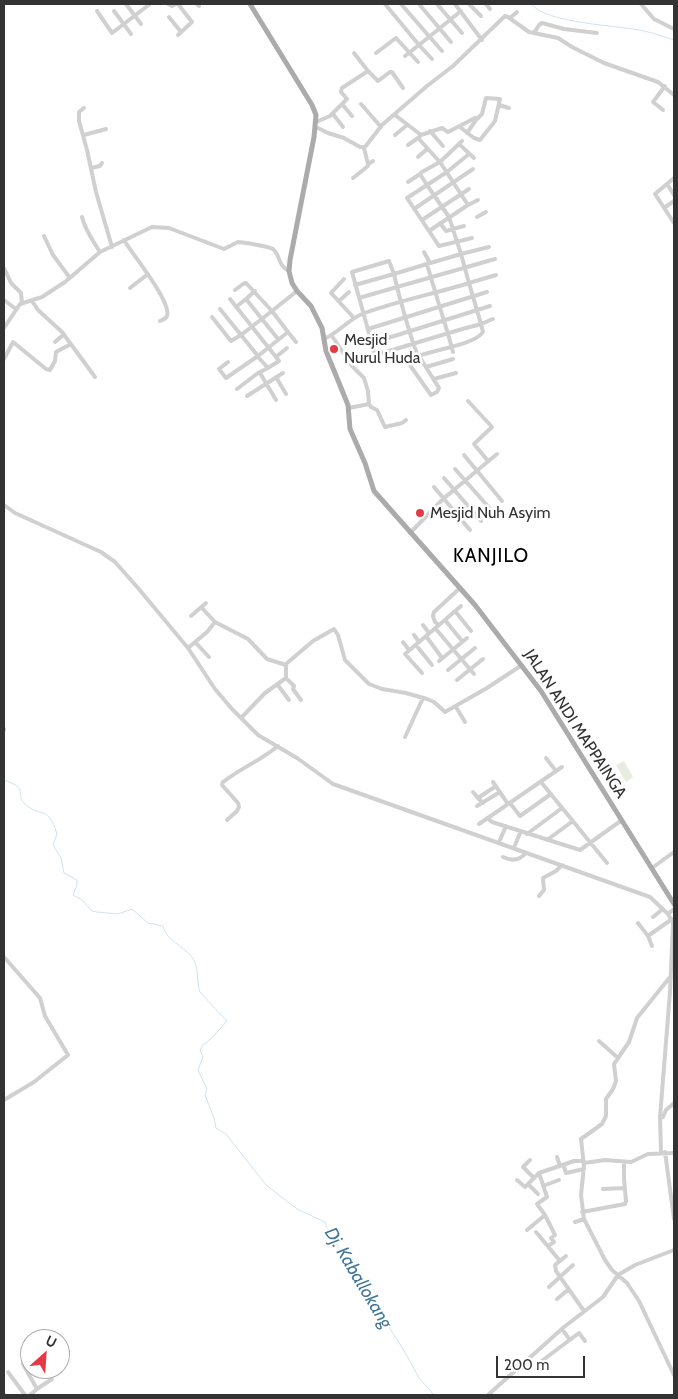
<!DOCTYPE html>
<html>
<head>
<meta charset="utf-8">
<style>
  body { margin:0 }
  #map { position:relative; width:678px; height:1399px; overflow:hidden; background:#fff; font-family:Cabin,sans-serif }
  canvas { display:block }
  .frame { position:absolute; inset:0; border:5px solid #333; pointer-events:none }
  .north { position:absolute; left:20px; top:1329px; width:50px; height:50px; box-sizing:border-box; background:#fff; border:1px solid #adadad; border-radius:50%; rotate:26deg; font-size:14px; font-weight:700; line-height:20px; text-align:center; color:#333 }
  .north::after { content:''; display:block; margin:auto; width:18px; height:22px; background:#e63946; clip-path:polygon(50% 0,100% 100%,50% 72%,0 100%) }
  .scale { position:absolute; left:496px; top:1356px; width:89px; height:22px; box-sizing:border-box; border:2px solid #333; border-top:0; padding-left:6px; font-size:15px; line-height:18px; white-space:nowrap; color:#333; -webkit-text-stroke:4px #fff; paint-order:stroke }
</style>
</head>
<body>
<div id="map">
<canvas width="678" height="1399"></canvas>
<div class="frame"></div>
<div class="north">U</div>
<div class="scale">200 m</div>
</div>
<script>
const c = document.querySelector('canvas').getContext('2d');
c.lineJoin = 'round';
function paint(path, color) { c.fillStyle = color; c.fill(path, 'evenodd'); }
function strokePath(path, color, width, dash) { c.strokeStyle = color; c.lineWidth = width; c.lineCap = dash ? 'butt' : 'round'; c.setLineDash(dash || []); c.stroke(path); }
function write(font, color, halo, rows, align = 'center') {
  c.font = font + ' Cabin,sans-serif'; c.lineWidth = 5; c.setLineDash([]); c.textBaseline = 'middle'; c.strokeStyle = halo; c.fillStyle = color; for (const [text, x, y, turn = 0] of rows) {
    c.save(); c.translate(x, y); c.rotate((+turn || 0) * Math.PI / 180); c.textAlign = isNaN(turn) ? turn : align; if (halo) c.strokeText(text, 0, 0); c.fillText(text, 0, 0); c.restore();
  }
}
paint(new Path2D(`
  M624 761 633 777 626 782 616 765Z`), '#e6ecdf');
strokePath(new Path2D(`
  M531 4C547 24 618 25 644 31 654 33 664 37 674 40
  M4 780C31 789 14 794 25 804 42 819 48 804 57 834L53 845 61 858 64 873 77 880V885L73 895 82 900 92 911 97 912 118 914 132 909 148 923 163 926C166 940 183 946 192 957 200 968 196 983 200 992 202 994 224 1019 227 1021L211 1039 203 1045 200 1050 203 1057 198 1070 207 1089 205 1095 214 1118 216 1128 226 1134 266 1185 297 1209 325 1222 329 1232 406 1354 419 1378 434 1395`), '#cfe2ee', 1);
strokePath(new Path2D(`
  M126 4 141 24
  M168 4 172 6 176 4
  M197 4 199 6
  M385 4 419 45 461 11
  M401 4 442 51
  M419 4 451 42
  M437 4 462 33
  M455 4 482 40
  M469 4 481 16
  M486 4 490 9
  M641 4 654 19 674 29
  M97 11 112 33 150 4
  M114 11 131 34
  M169 17 181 32
  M510 18 517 12
  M534 33 539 25 542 23 564 29 597 33
  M178 35 192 22 178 4
  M354 53 368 71
  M376 53 396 38 418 62
  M405 56 419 45 432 59
  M342 104 352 116
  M361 104 381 127
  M499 105 509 108
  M84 108 79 112V121L87 150 96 192 112 247
  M663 110 653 102 665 86
  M333 114 343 127
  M395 115 421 135 442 128 448 132 475 118
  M316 122 330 116 347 99 341 92 342 88 368 71 378 81 390 72H392L403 88
  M316 127 328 133 344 138 360 147H365L382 125 427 86 453 66 505 16 508 17 529 32 558 38 572 47 604 63 658 82 674 95
  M460 127 474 138 480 140 495 121 500 99 486 98 482 114 477 119
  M430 131 443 146
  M467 133 476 120V118
  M84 135 106 129
  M395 135 407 125
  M421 135 418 138 438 160
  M462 141 440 162 422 172 420 174 427 185 407 198 439 246 472 238
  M459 144 474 158
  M408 145 418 138
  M364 148 368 164
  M469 154 447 172 427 185 449 217 461 254 489 247
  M418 157 427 149
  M91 168 100 166 102 163
  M353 178 368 166V164L373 161
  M674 178 655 194 674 223
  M408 182 420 174
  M667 184 674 195
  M468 205 478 200
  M664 208 674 201
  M414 209 473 169
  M82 217C85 230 93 241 100 252
  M477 217 486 212
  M422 220 469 189
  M440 223 446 231 464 226
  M429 231 468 205 440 162
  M44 236 53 255 70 278
  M124 240C132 254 172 302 167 316 166 319 162 320 160 321
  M424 252 430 263
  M4 268 11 283 21 293 22 303
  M344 279 331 293 354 318
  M355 285 394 274 389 261 352 272 375 355C411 345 446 333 481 324L483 332C473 347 423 350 407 361L431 395 437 392 439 388 419 356 417 354C409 332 403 310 397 287L495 259
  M130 288 148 274
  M255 291 246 299 278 339
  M359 298 397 287 394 274 427 264
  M230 299 276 357 287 348
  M4 300 16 309
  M32 301 38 310 62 332 95 377
  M339 301 349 292
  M236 307 246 299
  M220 309 258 356 288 332 272 311 297 291
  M212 317 231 341 241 335 272 311 246 283 243 284 235 290
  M493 319 481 324 469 283 496 275
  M4 328 20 304 42 297 65 282 100 252 152 227 169 228 224 249 238 242C243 242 270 247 273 249 281 256 277 265 289 271
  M368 329 487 292
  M288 332 296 342
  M332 336 352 366 364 378 368 391 369 404 349 408
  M324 339C338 333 348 320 362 314 397 301 434 294 469 283L461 254 427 264C435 293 445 322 453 352
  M55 342 64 334
  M372 343 490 306
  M257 356 268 368 279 361 276 357
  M4 359 13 342 46 369 50 370 55 361 56 352 71 344
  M228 362 219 369 226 378 258 356
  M426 367 453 359
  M260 373 276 400
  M276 377 286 394
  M434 379 456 373
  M237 389 258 373 268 368
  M247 396 283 373
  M468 401 492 427 474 444 488 461
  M369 404 371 407 377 410 385 427 402 423 406 420
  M464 455 502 501
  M455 469 492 511
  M444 478 481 521
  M434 487 470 530
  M4 505 15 513 101 552 115 562 138 588 188 648 215 689 232 709 258 735 297 758 333 784 650 897 668 914 674 909
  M410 533 443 499 497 454
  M460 588 434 612 433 616 435 622 439 625 461 606
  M455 611 471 631
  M191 616 206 603
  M445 620 462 641
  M215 622 248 639 267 659 286 665
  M423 625 429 633
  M435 628 474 674
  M414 635 419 642
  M426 636 442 658
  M195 642 209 657
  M403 642 409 650
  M416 645 432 665
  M188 648 207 632 215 622 201 607
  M439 661 467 638
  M448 670 475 648
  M422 673 405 654 439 625
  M286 678 294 686 293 689 301 700
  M457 680 483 659
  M277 684 289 700
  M456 707 465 722
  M241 718 265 693 286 678V664L313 641 334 629 338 635 345 660 369 684 382 689 406 693 427 699 434 702 445 712 487 688 522 665
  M4 729V730
  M405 737 423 698
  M546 758 556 771
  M493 782 508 804
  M541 782 607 863
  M473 792 478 798
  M483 803 478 798 496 786
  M510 803 520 816 551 794
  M477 806 500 792
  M487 818 492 822 580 850 622 820
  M227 820 237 811 239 807 238 803 222 785 223 782C241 768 260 761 278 746
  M479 824 562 767
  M527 834 562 808
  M500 840 506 826
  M547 840 573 821
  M515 845 521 831
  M503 857C511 861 519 861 526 853
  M652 868 674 852
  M539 896 544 890 543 878 556 871 562 865
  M653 917 663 909
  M638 923 648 936 672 919
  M648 936 652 946
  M4 957 40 998 45 1016 68 1055 34 1082 4 1100
  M670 977 637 1018 629 1042 614 1064 616 1081 613 1089 606 1099V1116L602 1124 581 1139 584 1166 581 1195 584 1219 605 1260 612 1270 627 1283 639 1301 674 1375
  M599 1041 618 1058
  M660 1118 663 1117 666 1110 674 1103
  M661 1152 660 1117 670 992 673 923 668 914
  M665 1152 674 1219
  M557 1157 560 1166
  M530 1160 523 1167 534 1178
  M584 1163 605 1160 631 1162 648 1154 674 1153
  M564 1167 566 1173 584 1169
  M517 1180 525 1187 539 1173 574 1161H583
  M528 1184 538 1194
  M543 1186 559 1180
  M603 1189 625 1188
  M582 1212 625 1204 626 1201 624 1179V1162
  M545 1215 555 1235 551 1238 554 1242 548 1246
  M575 1222 584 1219
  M527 1230 545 1215 537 1204 547 1197 539 1173
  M536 1232 560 1261
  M566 1256 555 1265 556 1271 584 1311
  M549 1287 573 1265
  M557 1299 569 1289
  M562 1329 570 1340
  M579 1333 585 1341
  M539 1363 579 1333
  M23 1364 37 1389
  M8 1372 25 1395
  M4 1394V1395
  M30 1395 37 1389 52 1379
  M488 1395 564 1327 603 1297 618 1275 635 1265 674 1250`), '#d0d0d0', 4);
strokePath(new Path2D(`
  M250 4 312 105 316 115 314 137 290 260 289 271 292 283 297 291 311 306 322 328 326 351 348 405 350 429 365 463 374 491 475 605 541 691 674 904`), '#ababab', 5);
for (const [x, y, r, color] of [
  [334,349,5,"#e63946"],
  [420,513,5,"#e63946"]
]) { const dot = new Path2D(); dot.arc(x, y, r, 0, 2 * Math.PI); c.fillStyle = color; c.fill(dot); strokePath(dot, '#fff', 2); }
write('16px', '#333', '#fff', [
  ["Mesjid",344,340],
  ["Nurul Huda",344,358],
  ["Mesjid Nuh Asyim",430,513]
], 'left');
write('16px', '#333', '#fff', [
  ["JALAN ANDI MAPPAINGA",575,724,57]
]);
write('italic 18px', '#3f7597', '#fff', [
  ["Dj. Kaballokang",358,1278,59]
]);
c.letterSpacing = '1px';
write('19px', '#000', '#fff', [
  ["KANJILO",491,556]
]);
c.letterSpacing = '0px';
</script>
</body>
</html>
